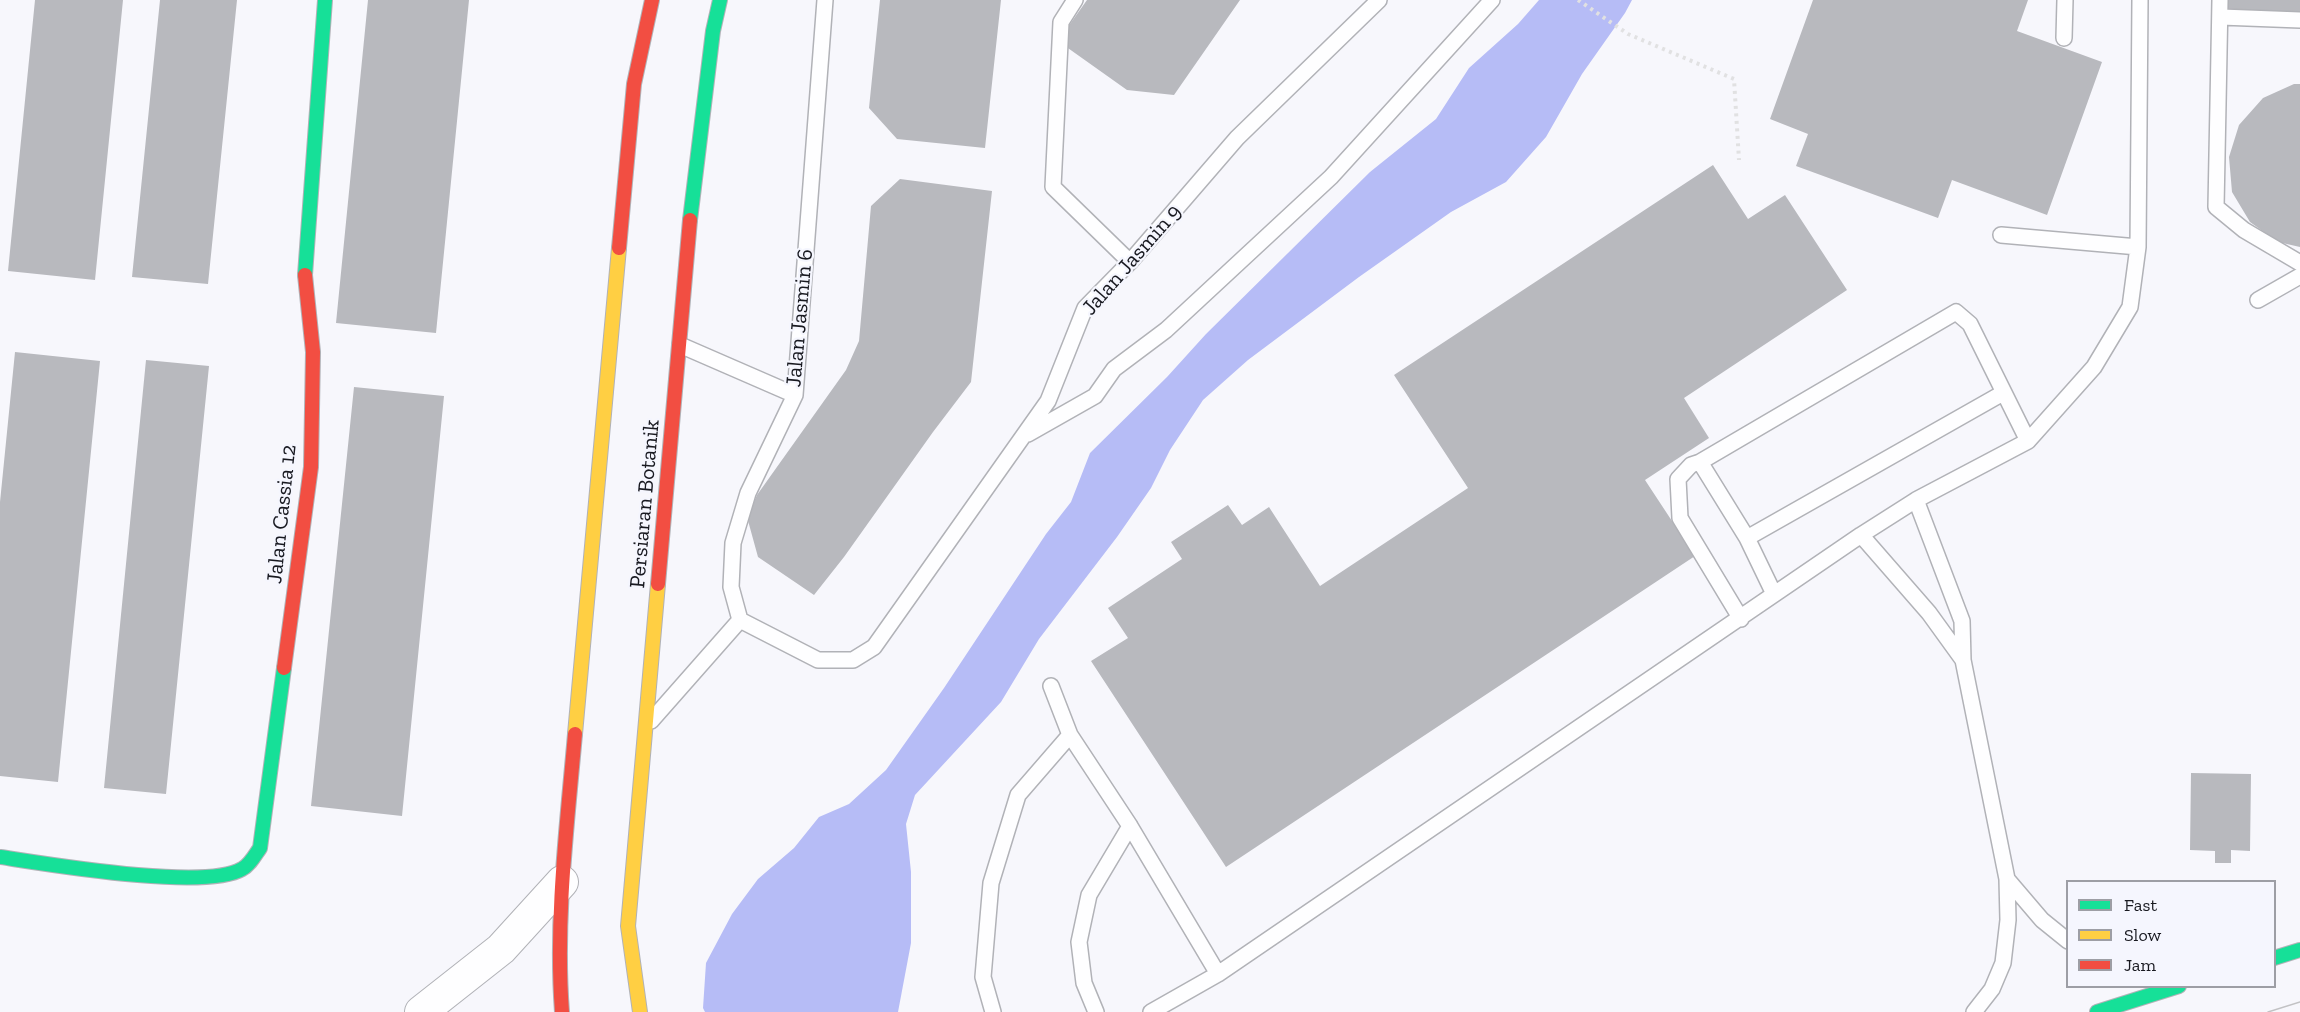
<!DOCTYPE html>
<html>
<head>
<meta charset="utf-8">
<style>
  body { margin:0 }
  #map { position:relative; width:2300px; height:1012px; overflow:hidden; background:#f7f7fc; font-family:"Zilla Slab",serif }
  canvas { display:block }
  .legend { position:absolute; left:2066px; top:880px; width:210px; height:108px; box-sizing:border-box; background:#f5f6fe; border:2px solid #9d9ea5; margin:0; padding:8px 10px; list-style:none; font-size:18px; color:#181920 }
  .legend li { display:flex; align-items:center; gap:12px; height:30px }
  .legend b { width:30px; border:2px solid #9d9ea5 }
</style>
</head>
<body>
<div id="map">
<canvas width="2300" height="1012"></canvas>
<ul class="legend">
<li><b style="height:8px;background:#16e098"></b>Fast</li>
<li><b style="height:8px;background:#ffcf43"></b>Slow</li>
<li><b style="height:8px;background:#f24e42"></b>Jam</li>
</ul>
</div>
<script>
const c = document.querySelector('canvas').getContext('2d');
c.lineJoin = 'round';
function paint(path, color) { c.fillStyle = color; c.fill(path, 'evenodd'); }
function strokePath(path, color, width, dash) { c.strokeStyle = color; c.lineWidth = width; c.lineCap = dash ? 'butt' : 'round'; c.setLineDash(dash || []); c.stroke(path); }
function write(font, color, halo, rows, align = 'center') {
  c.font = font + ' "Zilla Slab",serif'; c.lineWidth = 4.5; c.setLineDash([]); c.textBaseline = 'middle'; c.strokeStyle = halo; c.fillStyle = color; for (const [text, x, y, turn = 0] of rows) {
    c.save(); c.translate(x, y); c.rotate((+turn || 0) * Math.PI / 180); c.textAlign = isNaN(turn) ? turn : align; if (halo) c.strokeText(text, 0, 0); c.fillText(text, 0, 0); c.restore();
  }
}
paint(new Path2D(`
  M1539 0H1632L1625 13 1582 74 1546 137 1506 182 1451 212 1359 277 1248 360 1203 400 1170 450 1151 488 1117 537 1039 639 1001 702 915 795 906 824 911 872V943L898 1012H705L703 1008 706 963 732 914 758 879 794 848 819 817 849 804 886 770 944 688 1046 534 1071 502 1090 453 1167 377 1206 334 1370 172 1436 119 1469 68 1518 24Z`), '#b6bcf6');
paint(new Path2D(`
  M35 0H123L95 280 8 271Z
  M160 0H237L208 284 132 277Z
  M368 0H469L436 333 336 323Z
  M880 0H1001L985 148 897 139 869 108Z
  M1087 0H1240L1174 95 1127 90 1058 41Z
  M1813 0H2028L2017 31 2102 62 2047 215 1952 180 1938 218 1796 166 1808 134 1770 119Z
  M2223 0H2300V19H2223Z
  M2294 84H2300V247L2278 242 2250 222 2232 192 2229 157 2239 125 2263 98Z
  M1713 165 1748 219 1785 195 1847 290 1684 398 1709 438 1645 480 1695 556 1226 867 1091 661 1128 638 1108 608 1182 559 1171 542 1228 505 1242 525 1269 507 1320 586 1468 488 1394 375Z
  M900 179 992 191 971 382 933 432 844 557 814 595 758 557 747 517 757 495 846 370 859 341 871 206Z
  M15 352 100 361 58 782 0 776V502Z
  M146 360 209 366 166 794 104 788Z
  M354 387 444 396 402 816 311 806Z
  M2191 773 2251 774 2250 851 2231 850V863H2215V851L2190 850Z`), '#b8b9be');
const lane = new Path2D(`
  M825 0 795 395 748 493 733 543 731 587 740 620 818 660H853L874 647 1048 401 1085 308 1130 262 1237 138 1379 0
  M1075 0 1061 22 1053 187 1130 262
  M2220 0 2216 207 2244 230 2300 263
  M2221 17 2300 20
  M2064 38 2065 0
  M2001 235 2138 247
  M2258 300 2300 276
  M680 345 795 395
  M1028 434 1095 396 1114 369 1166 330 1331 177 1492 0
  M1700 462 1747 538 1774 594
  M1916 500 1962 621 1963 660 2007 879 2008 920 2003 963 1992 989 1974 1012
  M1861 535 1929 613 1963 660
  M1747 538 2003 393
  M1741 619 1680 518 1678 479 1691 465 1700 462 1956 312 1970 324 2028 441
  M1051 686 1070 735
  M651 721 740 620
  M2007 879 2042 920 2068 941
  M993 1012 983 977 991 883 1018 795 1070 735 1130 826 1218 974 1861 535 1916 500 2028 441 2094 367 2130 307 2138 247 2140 0
  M1096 1012 1084 983 1079 942 1089 895 1130 826
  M1151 1012 1218 974`);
const street = new Path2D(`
  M421 1012 501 949 562 882`);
const fast = new Path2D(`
  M690 220 713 31 720 0
  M305 275 325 0
  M0 857C47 864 205 891 242 869 250 865 255 855 260 848L284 668
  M2274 958 2300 950
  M2097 1012 2179 986`);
const slow = new Path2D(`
  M575 734 619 248
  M640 1012 628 926 658 584`);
const jam = new Path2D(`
  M619 248 634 84 652 0
  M658 584 690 220
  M284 668 311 467 313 352 305 275
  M562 1012C555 920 567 826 575 734`);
strokePath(lane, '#b1b2b7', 18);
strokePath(street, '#b1b2b7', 34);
strokePath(fast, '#b1b2b7', 16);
strokePath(slow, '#b1b2b7', 16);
strokePath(jam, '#b1b2b7', 16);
strokePath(new Path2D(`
  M1578 0 1628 34 1734 79 1739 160`), '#e1e1e2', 4, [3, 4.5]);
strokePath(lane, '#fefeff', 15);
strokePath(street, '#fefeff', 32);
strokePath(fast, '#16e098', 14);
strokePath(slow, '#ffcf43', 14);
strokePath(jam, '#f24e42', 14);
strokePath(new Path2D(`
  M2268 1012 2300 1002`), '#c2c2c4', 1.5);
write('22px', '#181920', '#f5f6fe', [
  ["Jalan Jasmin 9",1132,260,-49],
  ["Jalan Jasmin 6",800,318,-85],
  ["Persiaran Botanik",645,504,-85],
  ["Jalan Cassia 12",282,514,-84]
]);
</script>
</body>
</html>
